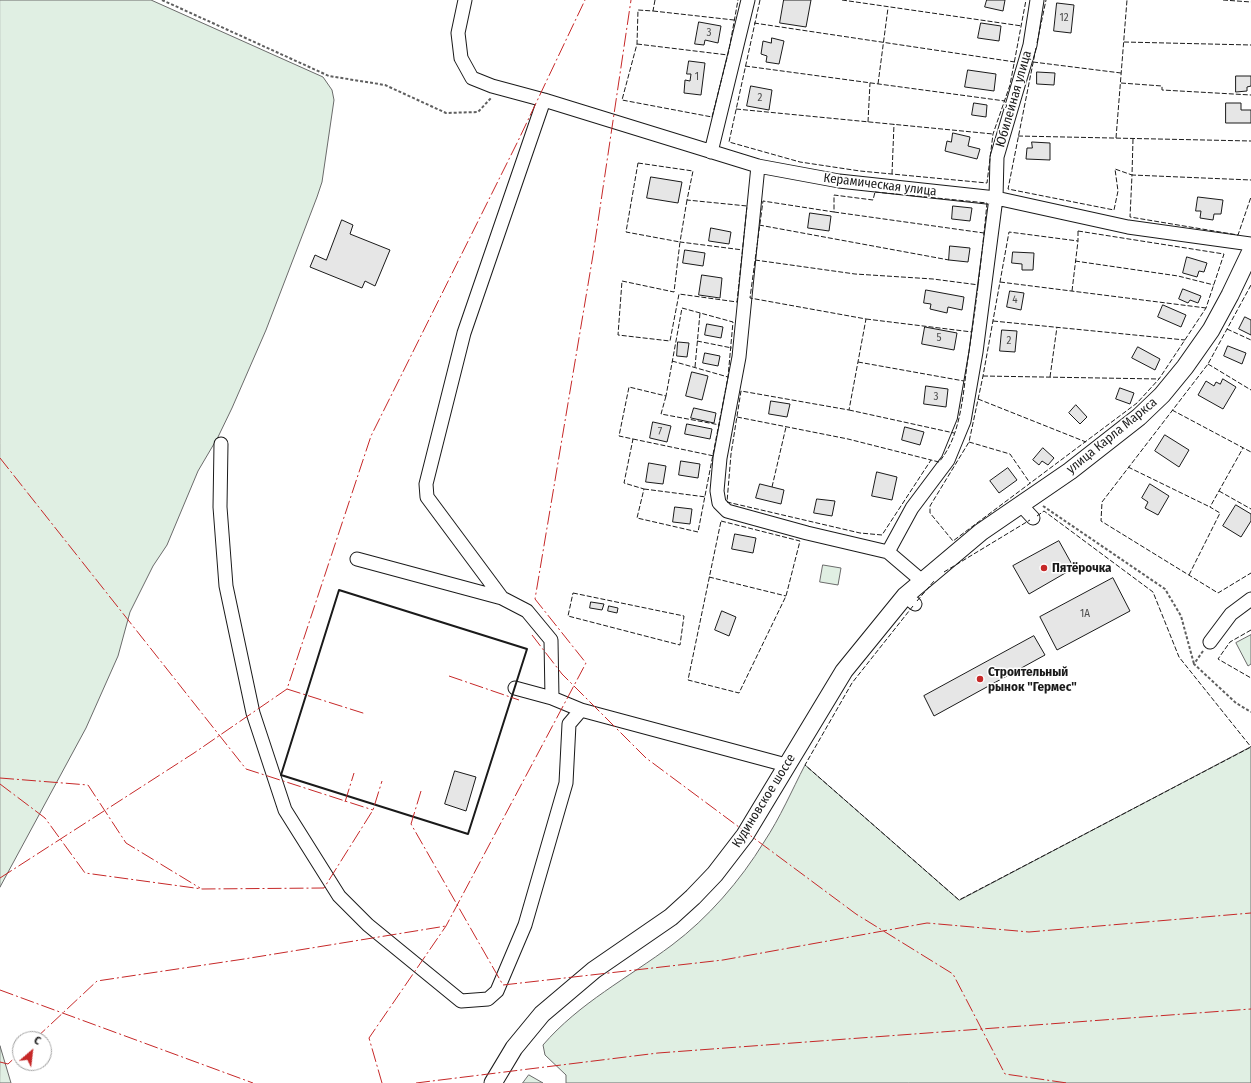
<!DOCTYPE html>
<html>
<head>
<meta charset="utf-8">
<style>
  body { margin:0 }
  #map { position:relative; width:1251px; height:1083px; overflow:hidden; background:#fff; font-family:"Fira Sans Condensed",sans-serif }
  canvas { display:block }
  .north { position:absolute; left:12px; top:1031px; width:40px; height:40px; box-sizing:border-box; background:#fff; border:1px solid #a3a3a3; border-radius:50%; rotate:28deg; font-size:11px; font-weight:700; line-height:16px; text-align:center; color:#1a1a1a }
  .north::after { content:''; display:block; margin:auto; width:14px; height:18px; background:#c62828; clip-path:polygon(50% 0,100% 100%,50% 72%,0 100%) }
</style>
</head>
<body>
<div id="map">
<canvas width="1251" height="1083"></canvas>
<div class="north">С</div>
</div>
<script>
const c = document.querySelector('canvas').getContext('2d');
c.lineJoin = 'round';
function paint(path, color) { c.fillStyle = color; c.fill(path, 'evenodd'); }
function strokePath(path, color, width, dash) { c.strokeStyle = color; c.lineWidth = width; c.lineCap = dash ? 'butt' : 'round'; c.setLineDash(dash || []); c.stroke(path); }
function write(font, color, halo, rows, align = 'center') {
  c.font = font + ' "Fira Sans Condensed",sans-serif'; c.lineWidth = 3; c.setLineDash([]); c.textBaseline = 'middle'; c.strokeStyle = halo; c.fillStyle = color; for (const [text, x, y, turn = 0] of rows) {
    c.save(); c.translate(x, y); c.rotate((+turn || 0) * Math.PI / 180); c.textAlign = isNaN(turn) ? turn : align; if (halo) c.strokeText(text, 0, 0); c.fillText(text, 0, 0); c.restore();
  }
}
const green = new Path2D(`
  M0 0H151L323 77 332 90 334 100 322 182 317 197 266 330 232 408 218 437 198 471 167 545 153 566 130 612 118 656 86 728 0 887Z
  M823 565 841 568 838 585 820 582Z
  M1251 635V664L1248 666 1236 643Z
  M1251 747V1083H566V1075L545 1055 543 1045C579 1003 628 978 672 945 708 918 740 881 764 842 780 818 792 790 805 765L959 900Z
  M0 1046 11 1083H0Z
  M529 1075 543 1083H523Z`);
paint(green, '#e0efe3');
strokePath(green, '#6a6a6a', 1);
const building = new Path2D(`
  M784 0H811L806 27 780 23Z
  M987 0H1005L1003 11 985 7Z
  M1057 3 1074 5 1071 33 1054 31Z
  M699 22 721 26 718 43 705 40 704 45 695 44Z
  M981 23 1001 26 999 41 978 38Z
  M772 38 784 41 779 64 766 62 767 56 761 54 763 41 771 43Z
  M689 61 705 63 701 95 684 93 685 80 690 81 691 74H687Z
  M968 70 996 74 994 91 965 87Z
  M1037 72 1055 73 1054 85 1037 84Z
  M1236 76H1251V86L1247 87V91L1236 92Z
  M751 86 772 90 769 110 747 106Z
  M974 103 987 105 986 117 972 115Z
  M1226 103H1241V110H1251V123H1226Z
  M953 133 970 137 968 146 980 149 977 159 945 151 947 141 951 142Z
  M1032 142 1050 143V160L1026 159 1027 148H1032Z
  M651 177 682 182 678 203 647 198Z
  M1198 197 1223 200 1221 214H1214L1213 220 1200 218 1201 211H1196Z
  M953 206 972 208 970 221 952 219Z
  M810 213 831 216 829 231 808 228Z
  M342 220 353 225 350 234 390 250 375 286 365 281 362 288 310 267 315 255 326 260Z
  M711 228 731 232 729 244 709 241Z
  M950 246 970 248 968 262 949 260Z
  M685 250 705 253 703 266 683 263Z
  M1013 252 1034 253 1033 270H1022V264L1012 263Z
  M1187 257 1207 263 1204 272 1199 271 1197 277 1183 273Z
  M702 275 722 278 720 298 699 295Z
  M1183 289 1201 296 1198 303 1190 300 1188 303 1179 299Z
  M926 290 964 297 962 310 948 307 947 313 930 309 931 304 924 303Z
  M1010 291 1024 293 1021 310 1007 307Z
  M1163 305 1186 315 1181 327 1158 317Z
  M1245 317 1251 320V335L1239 329Z
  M707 324 723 327 721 338 705 335Z
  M925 327 957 333 954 350 922 344Z
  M1002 330 1017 331 1015 352 1000 351Z
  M678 342 689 343 687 357 677 356Z
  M1228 346 1246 353 1242 364 1224 356Z
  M1138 347 1160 359 1155 370 1132 358Z
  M705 353 720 356 718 366 703 363Z
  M692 372 708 376 702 400 686 396Z
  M1223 379 1236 387 1223 409 1198 395 1206 381 1214 386 1216 382 1220 384Z
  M926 386 948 389 946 407 924 404Z
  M1120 388 1134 393 1130 404 1116 399Z
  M771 401 790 404 787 417 769 414Z
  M1076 405 1087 417 1080 424 1069 413Z
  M694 408 716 413 714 423 691 418Z
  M653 422 671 426 667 442 650 438Z
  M687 424 712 429 710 439 685 434Z
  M905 427 924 432 920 445 902 440Z
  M1165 435 1189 450 1179 467 1155 451Z
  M1043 448 1054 458 1048 465 1042 461 1039 465 1033 460Z
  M681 461 700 464 698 478 679 475Z
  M649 463 666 466 663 484 646 482Z
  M1008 468 1017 480 999 493 990 481Z
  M877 472 897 477 892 500 872 496Z
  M760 484 784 490 781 504 756 498Z
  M1150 484 1169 496 1158 515 1145 508 1148 502 1142 498Z
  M817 499 835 501 832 516 814 513Z
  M1236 505 1251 514V521L1241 537 1223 526Z
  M675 507 692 509 690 524 673 522Z
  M735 534 756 538 753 553 732 549Z
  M1059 541 1074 568 1029 594 1013 566Z
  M1113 578 1130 611 1057 650 1040 617Z
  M591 602 604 604 602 610 590 608Z
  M609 606 618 608 617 613 608 611Z
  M722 611 736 617 729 636 715 630Z
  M1034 636 1045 655 934 716 924 696Z
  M455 771 476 777 466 811 445 804Z`);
paint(building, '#e6e6e6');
strokePath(building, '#1a1a1a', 1);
const minor = new Path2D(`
  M465 0 458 33 461 58 472 78 492 86 544 100 758 166 839 181 996 198 1128 227 1251 244
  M544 100 464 333 426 484 427 497 502 598 527 611 551 640 552 698 581 710 786 765
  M711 152 748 0
  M758 166 739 357 720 458 717 491 719 503 727 511 807 533 888 552 922 581
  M221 444 220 507 226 586 253 713 285 810 339 896 368 925 461 1001 488 999 497 991 525 925 566 783 569 724 581 710
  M1021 505 1033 518
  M888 552 912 508 948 460 964 421 976 352 996 198 997 157 1030 45 1037 0
  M357 559 502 598
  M905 596 915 604
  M1210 642 1231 614 1251 599
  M515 688 552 698`);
const major = new Path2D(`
  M493 1083 514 1048 542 1014 594 970 671 917 693 897 715 874 745 835 844 671 905 596 981 532 1070 471 1139 417 1162 395 1185 367 1211 330 1230 295 1251 251`);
strokePath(minor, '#1a1a1a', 15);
strokePath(major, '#1a1a1a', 19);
strokePath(new Path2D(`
  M162 0 329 76 385 85 446 113 478 112 491 98
  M1043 506 1165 589 1181 616 1194 664
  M1203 651 1194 664 1236 703 1251 712`), '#5f5f5f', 2, [3, 2]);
strokePath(minor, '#fff', 13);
strokePath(major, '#fff', 17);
strokePath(new Path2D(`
  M655 0 653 11 638 10 637 44 622 100 712 117 729 50 738 0
  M760 0 729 142 800 162 860 171 987 183 993 134 1010 85 1026 0
  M842 0 1022 26
  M1223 0 1251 2
  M653 11 734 20
  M754 23 1015 62
  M1124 42 1251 45
  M1037 43 1046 0
  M637 44 728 55
  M1036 48 1008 189 1114 210 1118 191 1115 169 1132 175 1130 217 1238 235 1251 197
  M1033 62 1121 73
  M745 66 1005 101
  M1121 83 1162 86V90L1251 95
  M878 84 888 8
  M736 109 993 134
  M868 122 870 83
  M1018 136 1251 141
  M1116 138 1127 0
  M1133 139 1132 175 1251 180
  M638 163 693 171 687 200 747 206 737 302 679 294 670 341 618 335 622 281 674 292 680 242 626 232Z
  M892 174 894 124
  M875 192 987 203C982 255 976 306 968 358 963 391 962 435 939 462L931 460 882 535 860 533 727 502 731 454 741 391 849 410 866 319 750 298 763 201 834 212V195L873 200Z
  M687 200 680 242 743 250
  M834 212 984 233
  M759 225 949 260
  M1078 231 1224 254 1206 308 1159 379 1137 403 953 541 930 513V506L969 442 983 376 1009 232 1078 241Z
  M755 260 855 274 933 279 979 285
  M1075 261 1178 276 1214 285
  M1000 282 1206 308
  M1251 285 1208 364 1102 502 1101 521 1218 593 1251 573
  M1072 291 1078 241
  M682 308 733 322 728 377 698 532 637 518 644 489 624 483 633 439 619 436 629 387 666 396Z
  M866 319 972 332
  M993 321 1185 340
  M1227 329 1251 340
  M697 341 732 348
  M672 361 728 377
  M858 362 964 381
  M1208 364 1251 390
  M695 367 700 313
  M983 376 1159 379
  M1050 377 1057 327
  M666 396 661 414 720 425
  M978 399 1086 442
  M849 410 954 433
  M1172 410 1251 452
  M737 417 848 439 931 460
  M633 439 714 456
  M969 442 1010 454 1030 483
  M1128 467 1210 507
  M772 487 786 427
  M644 489 706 497
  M1219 491 1251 509
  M1037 516 1044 511 1153 592 1179 657 1251 747
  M721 521 800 541 786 596 739 693 688 680Z
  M944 572 1030 520
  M1189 575 1220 513 1210 507 1243 448
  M709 577 786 596
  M573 593 684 616 680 645 568 616Z
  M917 601 934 581
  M913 606 852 683 805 765 959 900 1251 747
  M1251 630 1230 642 1218 659 1251 678`), '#1a1a1a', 1, [5, 2]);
strokePath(new Path2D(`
  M339 590 527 649 468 834 281 775Z`), '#1a1a1a', 2);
strokePath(new Path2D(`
  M0 458 246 769 373 810
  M532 635 562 674 646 758 856 914 953 974 1005 1074 1067 1083
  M449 676 519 700
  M287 689 366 714
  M0 778 88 785 126 843 200 888
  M0 784 45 818 85 873 202 889 324 888 373 810 382 781
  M421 791 411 824 503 985 723 960 927 923 1029 932 1251 913
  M345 802 354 773
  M0 878 194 753 287 689 371 436 518 141 585 0
  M0 990 253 1083
  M35 1039 97 981 244 959 446 926
  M0 1062 8 1064 20 1053
  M382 1083 369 1038 446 926 586 663 535 599 593 255 631 0
  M416 1083 658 1053 1251 1009`), '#c62828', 1, [14, 3, 2, 3]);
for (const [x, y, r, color] of [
  [1044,568,4,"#c62828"],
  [980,679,4,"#c62828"]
]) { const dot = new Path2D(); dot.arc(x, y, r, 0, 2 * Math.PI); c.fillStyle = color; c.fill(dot); strokePath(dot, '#fff', 1.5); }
write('11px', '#4d4d4d', null, [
  ["12",1064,18],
  ["3",709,33],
  ["1",697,77],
  ["2",760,98],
  ["4",1015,300],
  ["5",939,338],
  ["2",1009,341],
  ["3",936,397],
  ["7",660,432],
  ["1А",1085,614]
]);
write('13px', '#1a1a1a', '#fff', [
  ["Юбилейная улица",1014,99,-74],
  ["Керамическая улица",880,185,7],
  ["улица Карла Маркса",1112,436,-39],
  ["Кудиновское шоссе",764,801,-58]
]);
write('bold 13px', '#1a1a1a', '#fff', [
  ["Пятёрочка",1052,568],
  ["Строительный",988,672],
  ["рынок \"Гермес\"",988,687]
], 'left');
</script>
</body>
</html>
